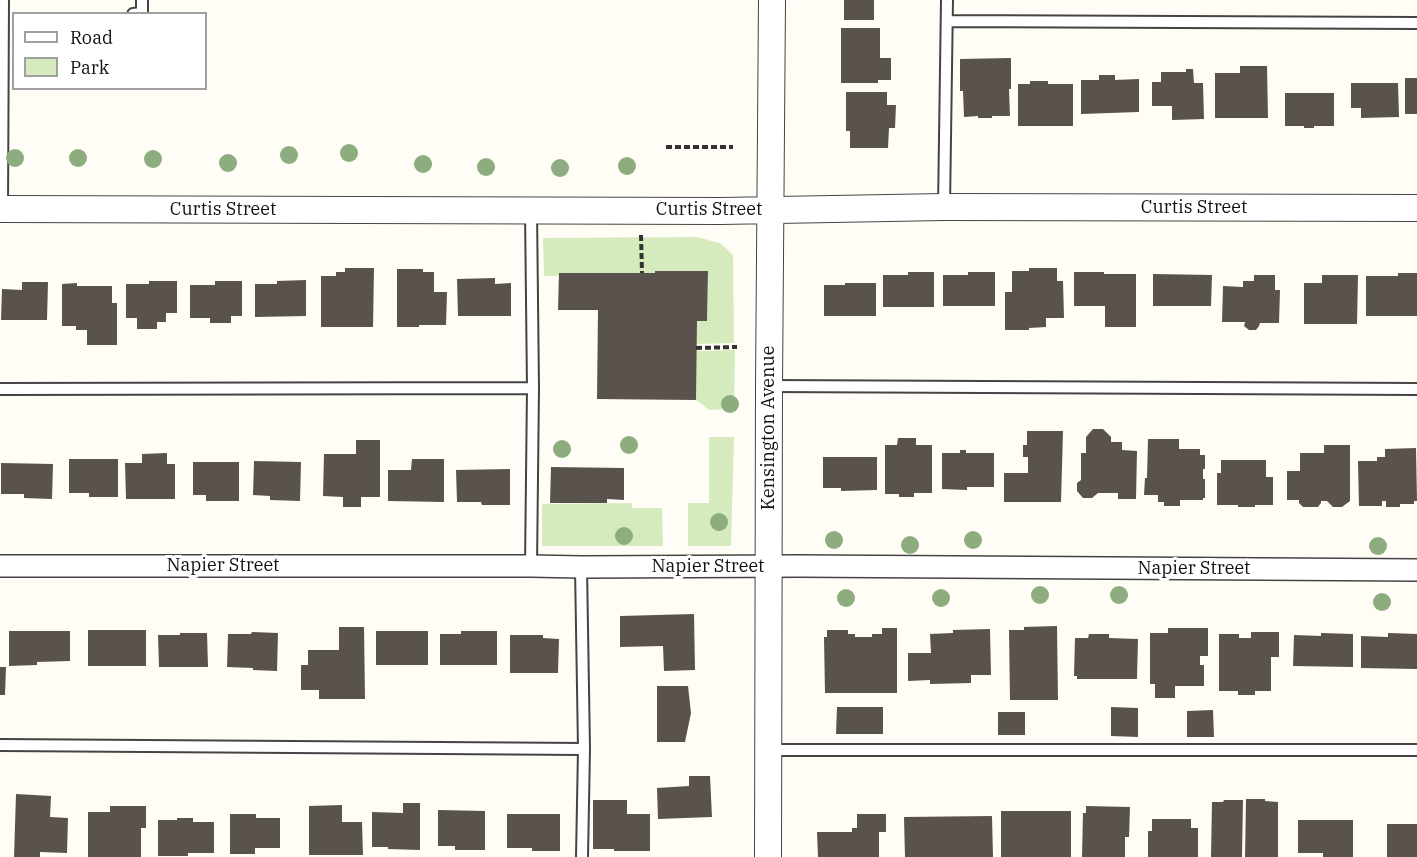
<!DOCTYPE html>
<html>
<head>
<meta charset="utf-8">
<style>
  body { margin:0 }
  #map { position:relative; width:1417px; height:857px; overflow:hidden; background:#fffdf5; font-family:"IBM Plex Serif",serif }
  canvas { display:block }
  .legend { position:absolute; left:12px; top:12px; width:195px; height:78px; box-sizing:border-box; background:#fff; border:2px solid #a0a0a0; margin:0; padding:8px 10px; list-style:none; font-size:18px; color:#111 }
  .legend li { display:flex; align-items:center; gap:12px; height:30px }
  .legend b { width:30px; border:2px solid #a0a0a0 }
</style>
</head>
<body>
<div id="map">
<canvas width="1417" height="857"></canvas>
<ul class="legend">
<li><b style="height:8px;background:#fff"></b>Road</li>
<li><b style="height:16px;background:#d5ebbd"></b>Park</li>
</ul>
</div>
<script>
const c = document.querySelector('canvas').getContext('2d');
c.lineJoin = 'round';
function paint(path, color) { c.fillStyle = color; c.fill(path, 'evenodd'); }
function strokePath(path, color, width, dash) { c.strokeStyle = color; c.lineWidth = width; c.lineCap = dash ? 'butt' : 'round'; c.setLineDash(dash || []); c.stroke(path); }
function write(font, color, halo, rows, align = 'center') {
  c.font = font + ' "IBM Plex Serif",serif'; c.lineWidth = 6; c.setLineDash([]); c.textBaseline = 'middle'; c.strokeStyle = halo; c.fillStyle = color; for (const [text, x, y, turn = 0] of rows) {
    c.save(); c.translate(x, y); c.rotate((+turn || 0) * Math.PI / 180); c.textAlign = isNaN(turn) ? turn : align; if (halo) c.strokeText(text, 0, 0); c.fillText(text, 0, 0); c.restore();
  }
}
paint(new Path2D(`
  M696 237 720 243 733 255 734 343 696 344 697 321 707 320 708 271H656L655 273H559V276H544L543 238Z
  M735 350 734 409 709 410 696 400V351Z
  M709 437H734L731 546H688V503H709Z
  M632 503V508H662L663 546H542V504Z`), '#d5ebbd');
paint(new Path2D(`
  M844 0H874V20H844Z
  M841 28H880V58H891V80H878V83H841Z
  M1011 58V89H1009L1010 116H992V118H978V116L964 117 963 91H960V59Z
  M1240 66H1267L1268 118H1215V73H1240Z
  M1186 69H1193L1194 83H1203L1204 119 1172 120V106H1152V82H1161V72H1186Z
  M1099 75H1115V80L1139 79V112L1081 114V80H1099Z
  M1405 78H1417V114H1405Z
  M1030 81H1048V84H1073V126H1018V84H1030Z
  M1351 83H1398L1399 117 1361 118V108H1351Z
  M846 92H887V105H896L895 128H889L888 148H850V131H846Z
  M1285 93H1334V126H1314V128H1304V126H1285Z
  M345 268H374L373 327H321V276H336V272H345Z
  M1029 268H1057V281H1063L1064 318H1046V327L1029 328V330H1005V292H1012V271H1029Z
  M397 269H423V272H434V292H447L446 325H419V327H397Z
  M655 271H708L707 321H697L696 400 597 399 598 310H558L559 273H655Z
  M908 272H934V307H883V275H908Z
  M968 272H995V306H943V275H968Z
  M1074 272H1104V274H1136V327H1105V306H1074Z
  M1398 273H1417V316H1366V276H1398Z
  M1153 274 1212 275 1211 306H1153Z
  M1254 275H1275V290H1280L1279 323H1260L1259 326 1256 330H1249L1244 326 1245 322H1222L1223 286 1243 287V281H1254Z
  M1322 275H1358L1357 324H1304V283H1322Z
  M495 278V284L511 283V316H458L457 279Z
  M306 280V316L255 317V284H277V281Z
  M149 281H177V313H166V322H157V329H137V318H126V284H149Z
  M215 281H242V316H231V323H210V318H190V285H215Z
  M22 282H48L47 320H1L2 289 22 290Z
  M77 283V286H112V303H117V345H87V330H76V326H62V284Z
  M845 283H876V316H824V285H845Z
  M1093 429H1103L1111 437V442H1122V450L1137 451 1136 499H1118V493H1098L1092 498H1083L1077 491V483L1081 480V453H1086V437Z
  M1027 431H1063L1061 502H1004V473H1028V457H1023V445H1027Z
  M898 438H916V445H932V493H914V497H899V494H885V445H897Z
  M1148 439H1179V449H1200V455H1205V469H1203V479H1205V498H1203V500H1180V506H1164V502H1158V495H1144L1145 478H1147Z
  M356 440H380V497H361V507H343V497L323 496 324 454H356Z
  M1324 445H1350V501L1342 507H1333L1327 501H1321V503L1318 507H1303L1299 503V500H1287V471H1300V453H1324Z
  M1416 448 1417 501H1414V504H1400V507H1386V501H1382V506H1359L1358 461H1377V457H1385V449Z
  M960 450H966V453H994V487H967V490L942 489V453H960Z
  M167 453V464H175V499H126L125 463H142V454Z
  M823 457H877V490L841 491V488H823Z
  M69 459H118V497H89V493H69Z
  M412 459H444V502L388 501V470H411Z
  M1221 460H1266V477H1273V505H1255V507H1238V505H1217V473H1221Z
  M254 461 301 462 300 501 270 500V496L253 495Z
  M193 462H239V501H206V495H193Z
  M1 463 53 464 52 499 24 498V494H1Z
  M551 467 624 468V500L607 499V503H550Z
  M510 469V505H482L481 502H457L456 470Z
  M694 614 695 670 664 671 663 646 620 647V616Z
  M1057 626 1058 700H1010L1009 630H1024V627Z
  M339 627H364L365 699H319V690H301V665H308V650H339Z
  M882 628H897V693H825L824 637H827V630H848V634H855V637H872V634H882Z
  M1168 628H1208V656H1200V665H1204V686H1175V698H1155V684H1150V633H1168Z
  M990 629 991 675H971V683L930 684V680L908 681V653H931L930 634 953 633V630Z
  M88 630H146V666H88Z
  M9 631H70V661L37 662V665L9 666Z
  M376 631H428V665H376Z
  M461 631H497V665H440V634H461Z
  M252 632 278 633 277 671 253 670V668L227 667 228 634H251Z
  M1251 632H1279V657H1271V691H1255V695H1238V691H1219V634H1239V638H1251Z
  M180 633H207L208 667H159L158 635H180Z
  M1321 633 1353 634V667L1293 666 1294 635 1321 636Z
  M1388 633 1417 634V669L1361 668V636L1388 637Z
  M1089 634H1109V638L1138 639 1137 679H1077V676H1074L1075 638H1088Z
  M510 635H543V638L559 639 558 673H510Z
  M0 667H6L5 695H0Z
  M657 686H688L691 713 685 742H657Z
  M837 707H883V734H836Z
  M1111 707 1138 708V737L1111 736Z
  M1213 710 1214 737H1187V711Z
  M998 712H1025V735H998Z
  M689 776H710L712 817 658 819 657 788 689 786Z
  M16 794 51 796 50 817 68 818 67 853 40 852V857H14Z
  M1246 799H1265V801L1278 802V857H1245Z
  M593 800H627V814H650V851H614V849H593Z
  M1224 800H1243L1242 857H1211L1212 802H1223Z
  M403 803H420V850L388 849V847H372V812L403 813Z
  M342 805V822H362L363 855H309V806Z
  M110 806H146V828H141V857H88V812H110Z
  M1086 806 1130 807 1129 837H1125V857H1082L1083 813H1086Z
  M438 810 485 811V850H455V846H438Z
  M1001 811H1071V857H1001Z
  M230 814H256V818H280V848H255V854H230Z
  M507 814H560V851H532V848H507Z
  M857 814H886V832H879V857H818L817 832H852V828H857Z
  M992 816 993 857H905L904 817Z
  M177 818H193V822H214V853H188V856H158V820H177Z
  M1152 819H1191V828H1198V857H1148V831H1152Z
  M1298 820H1353V857H1323V853H1298Z
  M1387 824H1417V857H1387Z`), '#5a524d');
const service = new Path2D(`
  M133 14 142 13V0
  M947 21 1417 23
  M944 207 947 0
  M2 209 3 0
  M769 386 1417 389
  M0 389 533 388
  M531 566 533 388 531 211
  M581 567 584 749 582 857
  M0 745 584 749
  M768 750H1417`);
const minor = new Path2D(`
  M0 566H531L581 567 799 566 1417 570`);
const tertiary = new Path2D(`
  M0 209 721 211 944 207 1417 208
  M768 857 769 386 772 0`);
strokePath(service, '#444', 14);
strokePath(minor, '#444', 24);
strokePath(tertiary, '#444', 28);
strokePath(new Path2D(`
  M666 147H733
  M641 235 642 273
  M696 348 737 347`), '#333', 4, [6, 3]);
strokePath(service, '#fff', 10);
strokePath(minor, '#fff', 21);
strokePath(tertiary, '#fff', 26);
c.fillStyle = '#8dad7f';
for (const [x, y] of [
  [349,153],
  [289,155],
  [15,158],
  [78,158],
  [153,159],
  [228,163],
  [423,164],
  [627,166],
  [486,167],
  [560,168],
  [730,404],
  [629,445],
  [562,449],
  [719,522],
  [624,536],
  [834,540],
  [973,540],
  [910,545],
  [1378,546],
  [1040,595],
  [1119,595],
  [846,598],
  [941,598],
  [1382,602]
]) { c.beginPath(); c.arc(x, y, 9, 0, 2 * Math.PI); c.fill(); }
write('18px', '#111', '#fff', [
  ["Curtis Street",1194,208],
  ["Curtis Street",223,210],
  ["Curtis Street",709,210],
  ["Kensington Avenue",769,428,-90],
  ["Napier Street",223,566],
  ["Napier Street",708,567],
  ["Napier Street",1194,569]
]);
</script>
</body>
</html>
